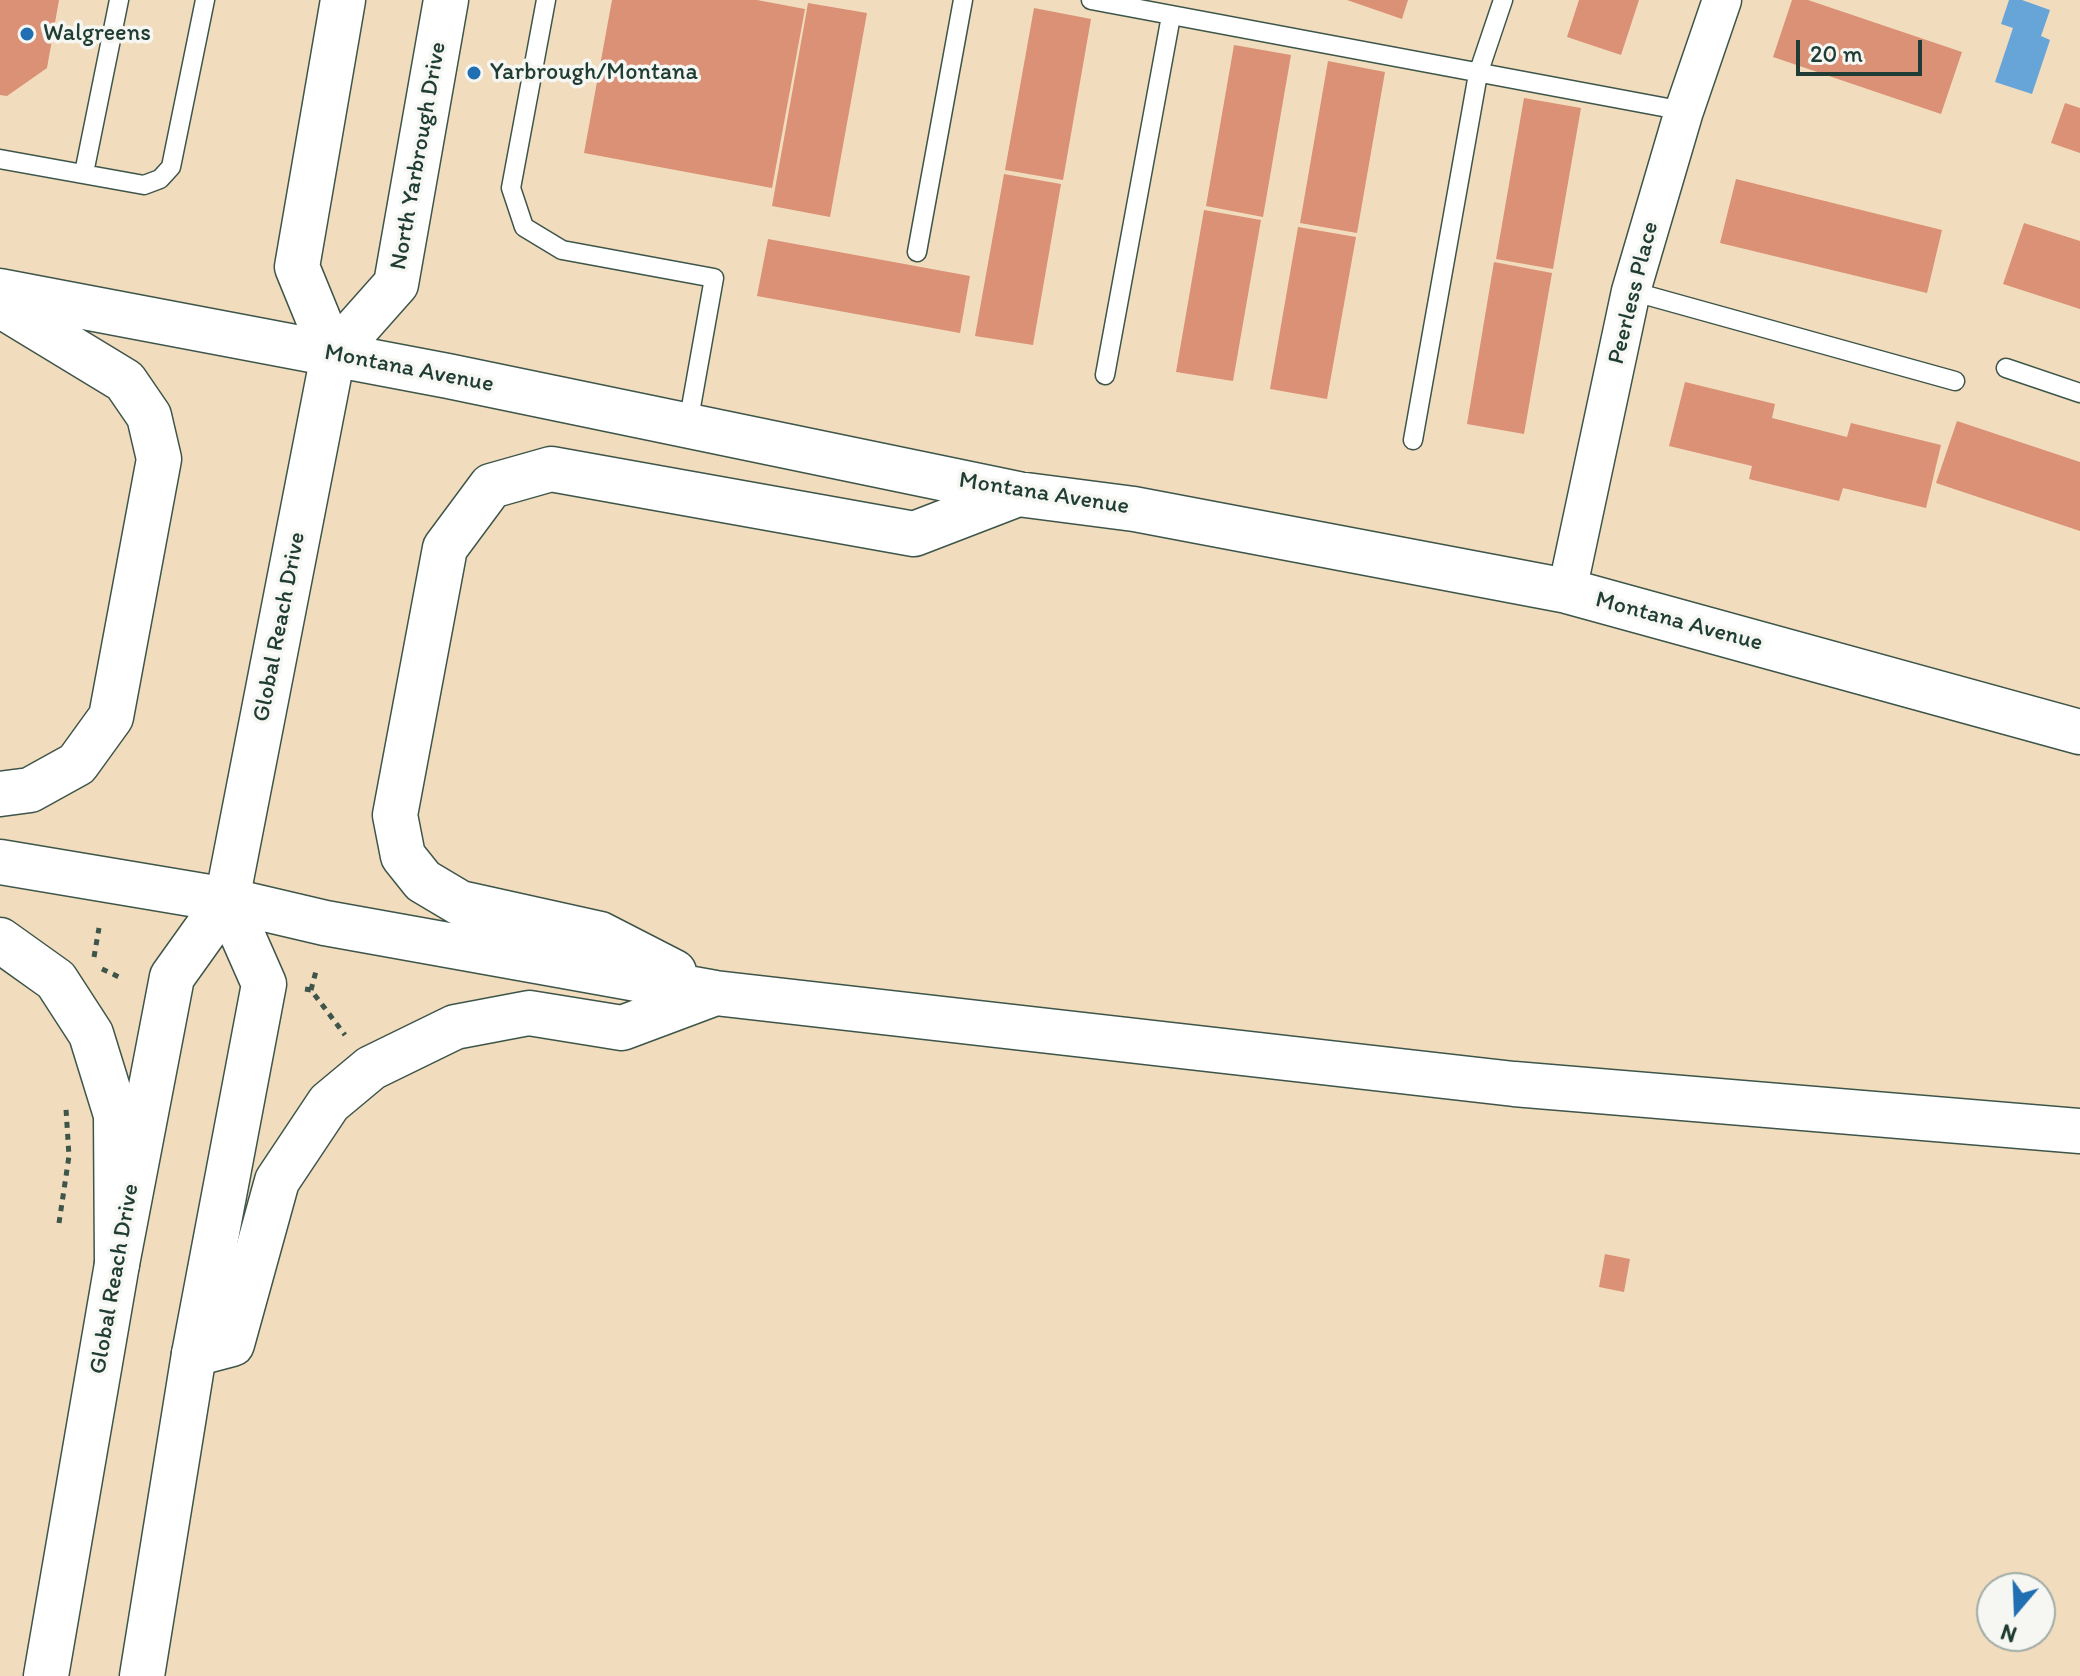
<!DOCTYPE html>
<html>
<head>
<meta charset="utf-8">
<style>
  body { margin:0 }
  #map { position:relative; width:2080px; height:1676px; overflow:hidden; background:#f1ddbe; font-family:Itim,sans-serif }
  canvas { display:block }
  .north { position:absolute; left:1976px; top:1572px; width:80px; height:80px; box-sizing:border-box; background:#f6f6f2; border:2px solid #a0aca6; border-radius:50%; rotate:199deg; font-size:22px; font-weight:700; line-height:32px; text-align:center; color:#1f3d34 }
  .north::after { content:''; display:block; margin:auto; width:28px; height:36px; background:#1f6fb2; clip-path:polygon(50% 0,100% 100%,50% 72%,0 100%) }
  .scale { position:absolute; left:1796px; top:40px; width:126px; height:36px; box-sizing:border-box; border:4px solid #1f3d34; border-top:0; padding-left:10px; font-size:24px; line-height:28px; white-space:nowrap; color:#1f3d34; -webkit-text-stroke:6px #f6f6f2; paint-order:stroke }
</style>
</head>
<body>
<div id="map">
<canvas width="2080" height="1676"></canvas>
<div class="north">N</div>
<div class="scale">20 m</div>
</div>
<script>
const c = document.querySelector('canvas').getContext('2d');
c.lineJoin = 'round';
function paint(path, color) { c.fillStyle = color; c.fill(path, 'evenodd'); }
function strokePath(path, color, width, dash) { c.strokeStyle = color; c.lineWidth = width; c.lineCap = dash ? 'butt' : 'round'; c.setLineDash(dash || []); c.stroke(path); }
function write(font, color, halo, rows, align = 'center') {
  c.font = font + ' Itim,sans-serif'; c.lineWidth = 7; c.setLineDash([]); c.textBaseline = 'middle'; c.strokeStyle = halo; c.fillStyle = color; for (const [text, x, y, turn = 0] of rows) {
    c.save(); c.translate(x, y); c.rotate((+turn || 0) * Math.PI / 180); c.textAlign = isNaN(turn) ? turn : align; if (halo) c.strokeText(text, 0, 0); c.fillText(text, 0, 0); c.restore();
  }
}
paint(new Path2D(`
  M2009 0H2022L2050 10 2041 36 2050 40 2032 94 1995 82 2013 28 2001 24Z`), '#67a4d8');
paint(new Path2D(`
  M0 0H59L47 68 7 96 0 95Z
  M612 0H757L805 9 772 188 584 153Z
  M1347 0H1408L1402 19Z
  M1579 0H1639L1621 55 1567 37Z
  M1792 0H1808L1962 52 1941 114 1773 57Z
  M808 3 867 13 830 217 772 206Z
  M1034 8 1091 19 1063 180 1005 170Z
  M1234 45 1291 55 1263 217 1206 206Z
  M1328 61 1385 72 1357 233 1300 223Z
  M1524 98 1581 108 1553 269 1496 259Z
  M2065 103 2080 108V153L2051 143Z
  M1004 174 1061 184 1033 345 975 336Z
  M1736 179 1942 230 1927 293 1720 243Z
  M1204 210 1261 220 1233 381 1176 372Z
  M2024 223 2080 241V309L2003 284Z
  M1298 227 1356 237 1327 399 1270 389Z
  M768 239 970 276 960 333 757 296Z
  M1494 262 1552 273 1524 434 1467 424Z
  M1685 382 1775 404 1772 418 1847 437 1851 423 1941 445 1926 508 1843 488 1839 501 1749 479 1752 466 1669 446Z
  M1957 421 2080 462V531L1936 483Z
  M1605 1254 1630 1259 1624 1292 1599 1287Z`), '#da9175');
const lane = new Path2D(`
  M546 0 511 188 524 227 562 250 714 278 688 424
  M1091 0 1684 111
  M0 159 144 185 160 179 171 167 205 0
  M84 173 119 0
  M917 252 963 0
  M1631 291 1955 381
  M2006 368 2080 393
  M1105 375 1171 16
  M1413 440 1478 74 1503 0`);
const street = new Path2D(`
  M1567 591 1631 291 1684 111 1722 0`);
const secondary = new Path2D(`
  M46 1676 117 1264 172 977 227 900 333 355
  M142 1676 194 1354 264 984 227 900`);
const primary = new Path2D(`
  M343 0 297 267 333 355 396 284 446 0`);
const highway = new Path2D(`
  M0 291 448 376 1018 494 1134 509 1567 591 2080 732
  M0 305 125 381 149 416 159 459 111 717 77 764 30 790 0 794
  M0 862 227 900 325 923 715 993 1514 1084 2080 1131
  M0 940 56 980 91 1034 116 1115 117 1264
  M674 972 600 934 460 903 423 881 403 856 395 815 445 548 491 486 551 469 914 534 1018 494
  M194 1354 232 1344 277 1181 329 1103 371 1068 455 1027 529 1013 622 1028 713 994`);
strokePath(lane, '#3e5549', 21);
strokePath(street, '#3e5549', 41);
strokePath(secondary, '#3e5549', 47);
strokePath(primary, '#3e5549', 47);
strokePath(highway, '#3e5549', 47);
strokePath(new Path2D(`
  M94 957 99 928
  M102 969 119 977
  M305 989 311 990 345 1035
  M311 990 316 971
  M59 1223 69 1156 66 1109`), '#3e5549', 5, [6, 6]);
strokePath(lane, '#fff', 18);
strokePath(street, '#fff', 38);
strokePath(secondary, '#fff', 44);
strokePath(primary, '#fff', 44);
strokePath(highway, '#fff', 44);
for (const [x, y, r, color] of [
  [27,34,8,"#1f6fb2"],
  [474,73,8,"#1f6fb2"]
]) { const dot = new Path2D(); dot.arc(x, y, r, 0, 2 * Math.PI); c.fillStyle = color; c.fill(dot); strokePath(dot, '#f6f6f2', 3); }
write('24px', '#1f3d34', '#f6f6f2', [
  ["Walgreens",43,34],
  ["Yarbrough/Montana",490,73]
], 'left');
write('24px', '#1f3d34', '#f6f6f2', [
  ["North Yarbrough Drive",419,156,-80],
  ["Peerless Place",1634,293,-76],
  ["Montana Avenue",409,369,11],
  ["Montana Avenue",1044,494,9],
  ["Montana Avenue",1679,622,15],
  ["Global Reach Drive",280,627,-79],
  ["Global Reach Drive",115,1279,-80]
]);
</script>
</body>
</html>
